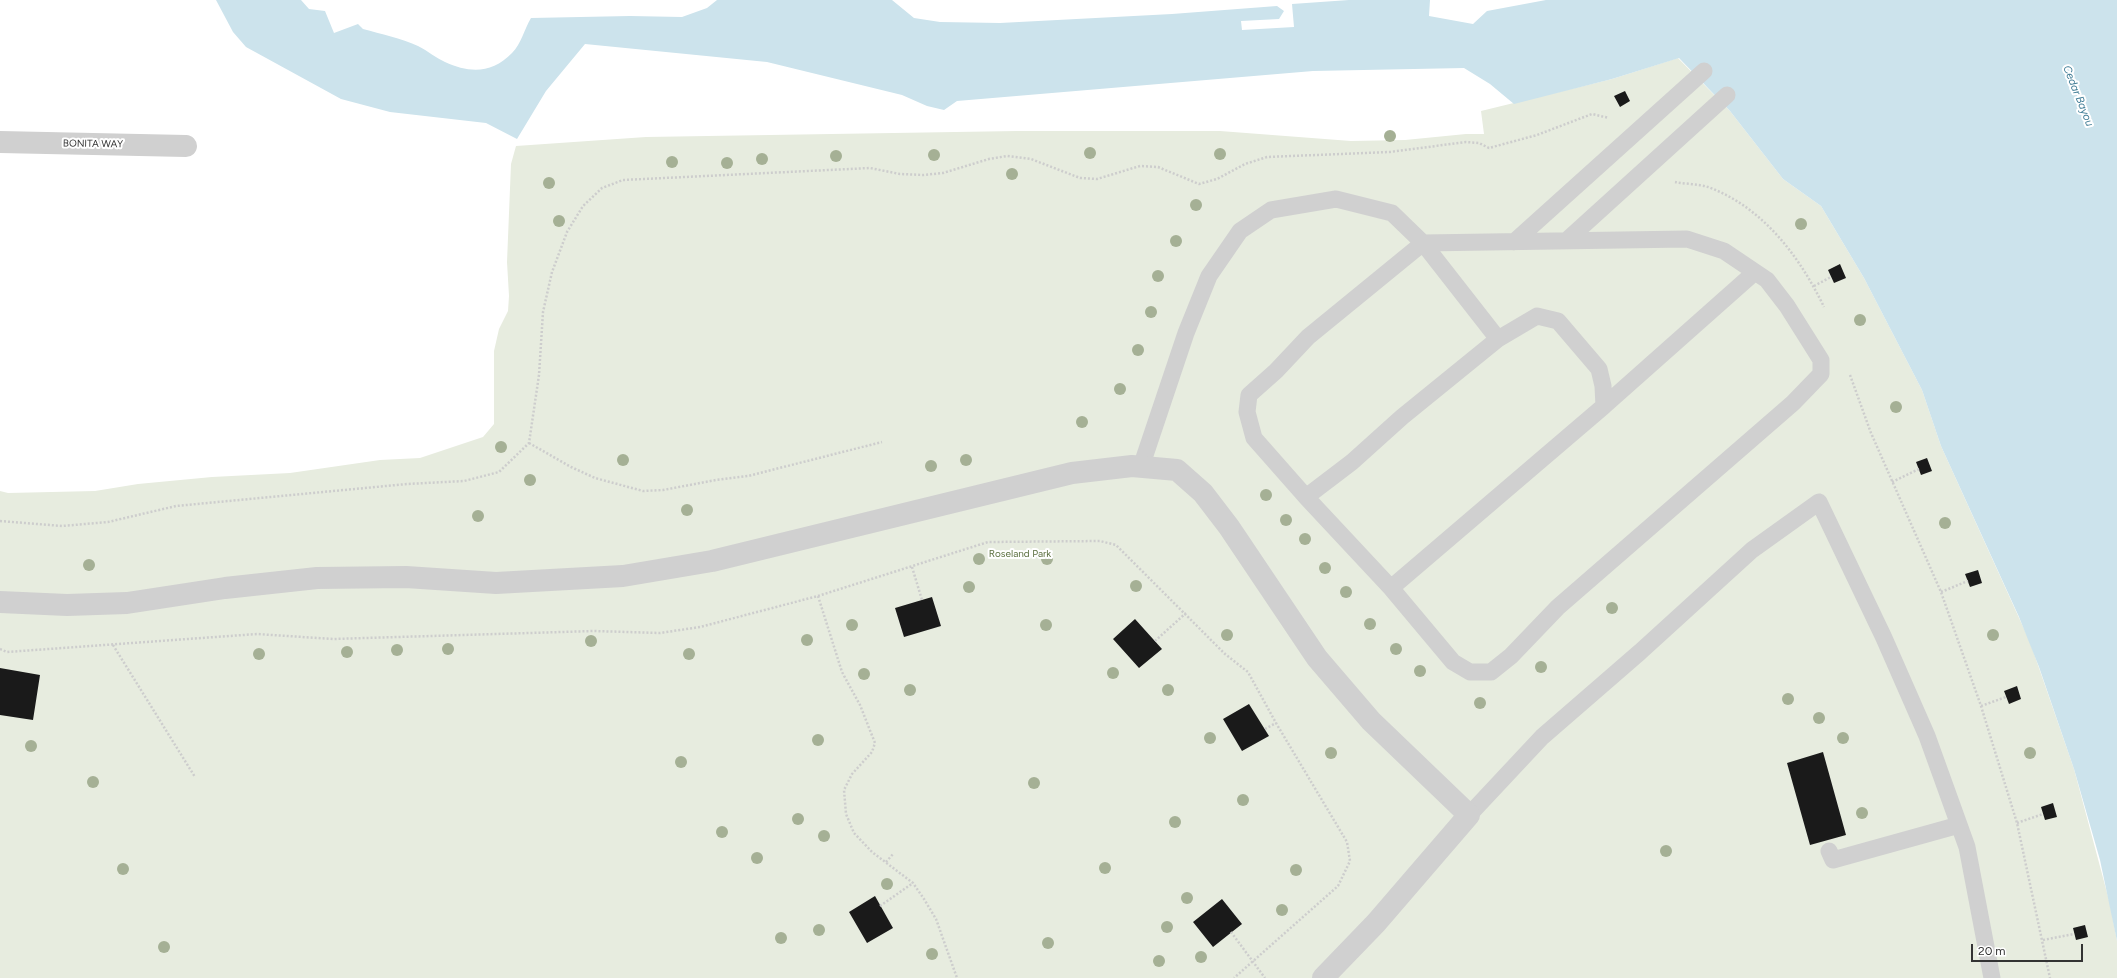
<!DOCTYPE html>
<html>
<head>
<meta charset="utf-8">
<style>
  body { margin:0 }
  #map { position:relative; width:2117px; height:978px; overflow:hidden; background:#fff; font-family:Figtree,sans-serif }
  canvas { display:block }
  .scale { position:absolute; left:1971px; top:944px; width:112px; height:18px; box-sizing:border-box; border:2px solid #333; border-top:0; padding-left:5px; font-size:12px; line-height:14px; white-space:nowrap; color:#333; -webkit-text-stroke:3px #fff; paint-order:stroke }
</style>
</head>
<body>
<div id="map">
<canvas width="2117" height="978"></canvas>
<div class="scale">20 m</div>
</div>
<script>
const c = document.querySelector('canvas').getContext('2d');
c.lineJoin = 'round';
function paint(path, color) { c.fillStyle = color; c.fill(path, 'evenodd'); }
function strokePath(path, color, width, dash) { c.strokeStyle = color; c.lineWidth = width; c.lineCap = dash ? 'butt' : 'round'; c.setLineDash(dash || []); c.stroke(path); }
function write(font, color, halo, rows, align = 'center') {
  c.font = font + ' Figtree,sans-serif'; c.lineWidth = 4; c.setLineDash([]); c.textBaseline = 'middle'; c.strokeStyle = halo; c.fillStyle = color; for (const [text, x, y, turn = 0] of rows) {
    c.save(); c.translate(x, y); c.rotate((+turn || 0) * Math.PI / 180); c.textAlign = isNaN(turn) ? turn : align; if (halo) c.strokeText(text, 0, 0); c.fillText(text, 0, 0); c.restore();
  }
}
paint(new Path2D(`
  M1678 58 1730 111 1783 179 1821 206 1864 278 1922 390 1941 446 2030 642 2074 769 2110 904 2117 941V978H0V491L8 493 95 491 138 484 212 477 290 473 380 460 420 458 483 437 494 424V351L499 329 508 311 509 296 507 262 511 164 516 146 646 137 1017 131H1220L1351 141 1405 140 1466 134H1484L1481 111 1612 79Z`), '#e7ecdf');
paint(new Path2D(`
  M216 0H301L309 9 325 11 334 33 358 24 363 29C381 34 401 38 418 46 428 51 436 58 445 62 469 73 492 74 512 53 521 44 524 30 531 18L630 16 682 17 707 8 717 0H892L914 18 940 22 1000 23 1172 14 1277 6 1284 11 1279 19 1241 21 1242 30 1294 27 1292 4 1349 0H1430L1429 16 1473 24 1487 11 1546 0H2117V941L2100 860 2074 769 2039 667 2019 617 1941 446 1922 390 1864 278 1821 206 1783 179 1730 111 1679 58 1612 79 1514 104 1490 84 1464 68 1313 71 957 101 944 110 927 106 902 95 767 62 585 44 546 91 517 139 486 123 390 112 341 99 246 47 233 32Z`), '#cce3ec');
paint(new Path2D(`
  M1625 91 1630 101 1620 107 1614 96Z
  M1840 264 1846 278 1834 283 1828 270Z
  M1927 458 1932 471 1921 475 1916 462Z
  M1978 570 1982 583 1970 587 1965 574Z
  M932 597 941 626 904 637 895 608Z
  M1135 619 1162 649 1139 668 1113 639Z
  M0 668 40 675 33 720 0 715Z
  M2017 686 2021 699 2009 704 2004 691Z
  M1249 704 1269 736 1242 751 1223 719Z
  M1823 752 1846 835 1810 845 1787 763Z
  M2053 803 2057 817 2045 820 2041 807Z
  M875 896 893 928 867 943 849 912Z
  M1222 899 1242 924 1213 947 1193 922Z
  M2085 925 2088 937 2076 940 2073 928Z`), '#1a1a1a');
strokePath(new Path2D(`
  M1675 182C1685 184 1698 184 1708 187 1763 207 1800 257 1824 307
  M1814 286 1831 277
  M1850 375 1871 433 1941 592 1981 706 2017 823 2050 978
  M529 443 571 467 595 478 643 491 663 490 716 480 748 476 882 442
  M1892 482 1919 469
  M0 521 62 526 108 522 176 506 407 484 464 481 499 472 529 443 539 375 543 312 552 272 567 232 583 206 602 188 623 180 870 168 900 174 923 175 943 173 989 159 1007 156 1031 159 1080 178 1097 179 1140 166 1158 167 1199 184 1217 179 1245 164 1267 157 1390 152 1466 142 1479 143 1489 148 1537 135 1592 114 1609 118
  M912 567 922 600
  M1941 592 1968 581
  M818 596 842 672 860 705 875 743 872 752 852 774 844 790 846 814 854 833 872 852 913 883 924 899 936 919 957 978
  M1155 641 1186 613
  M113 645 195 777
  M0 649 7 652 257 634 333 639 594 631 660 633 700 627 818 596 988 542 1100 541 1116 545 1225 654 1248 672 1276 723 1347 842 1350 861 1338 886 1234 978
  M1981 706 2006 697
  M1265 729 1276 723
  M2017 823 2043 814
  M886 862 893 854
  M880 906 913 883
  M1231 932 1265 978
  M2043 940 2074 934`), '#cdcdcd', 2.5, [2, 2]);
strokePath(new Path2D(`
  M1566 241 1727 95
  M1514 242 1704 71
  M1423 243 1498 339
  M1604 406 1755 272
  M1141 467 1186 333 1209 276 1240 231 1271 210 1336 199 1392 213 1423 243 1308 337 1276 371 1249 395 1247 412 1254 438 1306 497 1352 462 1402 417 1498 339 1537 316 1558 321 1599 369 1603 386 1604 406 1391 588 1453 662 1470 672H1491L1511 656 1558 607 1793 403 1821 374V360L1787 306 1767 280 1724 251 1687 239 1423 243
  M1306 497 1391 588
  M1469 815 1542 737 1640 652 1752 550 1819 502 1884 638 1927 736 1967 847 1992 978
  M1829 851 1833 860 1959 825`), '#d0d0d0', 17);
strokePath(new Path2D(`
  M0 142 186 146
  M0 602 67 605 127 603 225 588 317 578 406 577 496 583 623 576 712 561 1072 473 1132 466 1177 470 1203 493 1229 527 1317 658 1371 721 1469 815 1376 923 1323 978`), '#d0d0d0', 22);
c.fillStyle = '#a5b095';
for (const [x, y] of [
  [1390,136],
  [1090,153],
  [1220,154],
  [934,155],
  [836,156],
  [762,159],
  [672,162],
  [727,163],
  [1012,174],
  [549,183],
  [1196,205],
  [559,221],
  [1801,224],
  [1176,241],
  [1158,276],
  [1151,312],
  [1860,320],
  [1138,350],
  [1120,389],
  [1896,407],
  [1082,422],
  [501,447],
  [623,460],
  [966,460],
  [931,466],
  [530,480],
  [1266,495],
  [687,510],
  [478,516],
  [1286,520],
  [1945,523],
  [1305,539],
  [979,559],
  [1047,559],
  [89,565],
  [1325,568],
  [1136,586],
  [969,587],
  [1346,592],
  [1612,608],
  [1370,624],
  [852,625],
  [1046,625],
  [1227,635],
  [1993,635],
  [807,640],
  [591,641],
  [448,649],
  [1396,649],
  [397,650],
  [347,652],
  [259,654],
  [689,654],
  [1541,667],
  [1420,671],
  [1113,673],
  [864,674],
  [910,690],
  [1168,690],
  [1788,699],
  [1480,703],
  [1819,718],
  [1210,738],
  [1843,738],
  [818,740],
  [31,746],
  [1331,753],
  [2030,753],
  [681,762],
  [93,782],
  [1034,783],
  [1243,800],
  [1862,813],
  [798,819],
  [1175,822],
  [722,832],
  [824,836],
  [1666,851],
  [757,858],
  [1105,868],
  [123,869],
  [1296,870],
  [887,884],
  [1187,898],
  [1282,910],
  [1167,927],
  [819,930],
  [781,938],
  [1048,943],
  [164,947],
  [932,954],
  [1201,957],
  [1159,961]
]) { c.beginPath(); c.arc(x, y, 6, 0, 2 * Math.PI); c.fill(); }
write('10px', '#333', '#fff', [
  ["BONITA WAY",93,144,1]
]);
write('10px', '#5b6f3f', '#fff', [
  ["Roseland Park",1020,554]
]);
write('italic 11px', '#407d96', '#fff', [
  ["Cedar Bayou",2078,96,68]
]);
</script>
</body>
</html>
